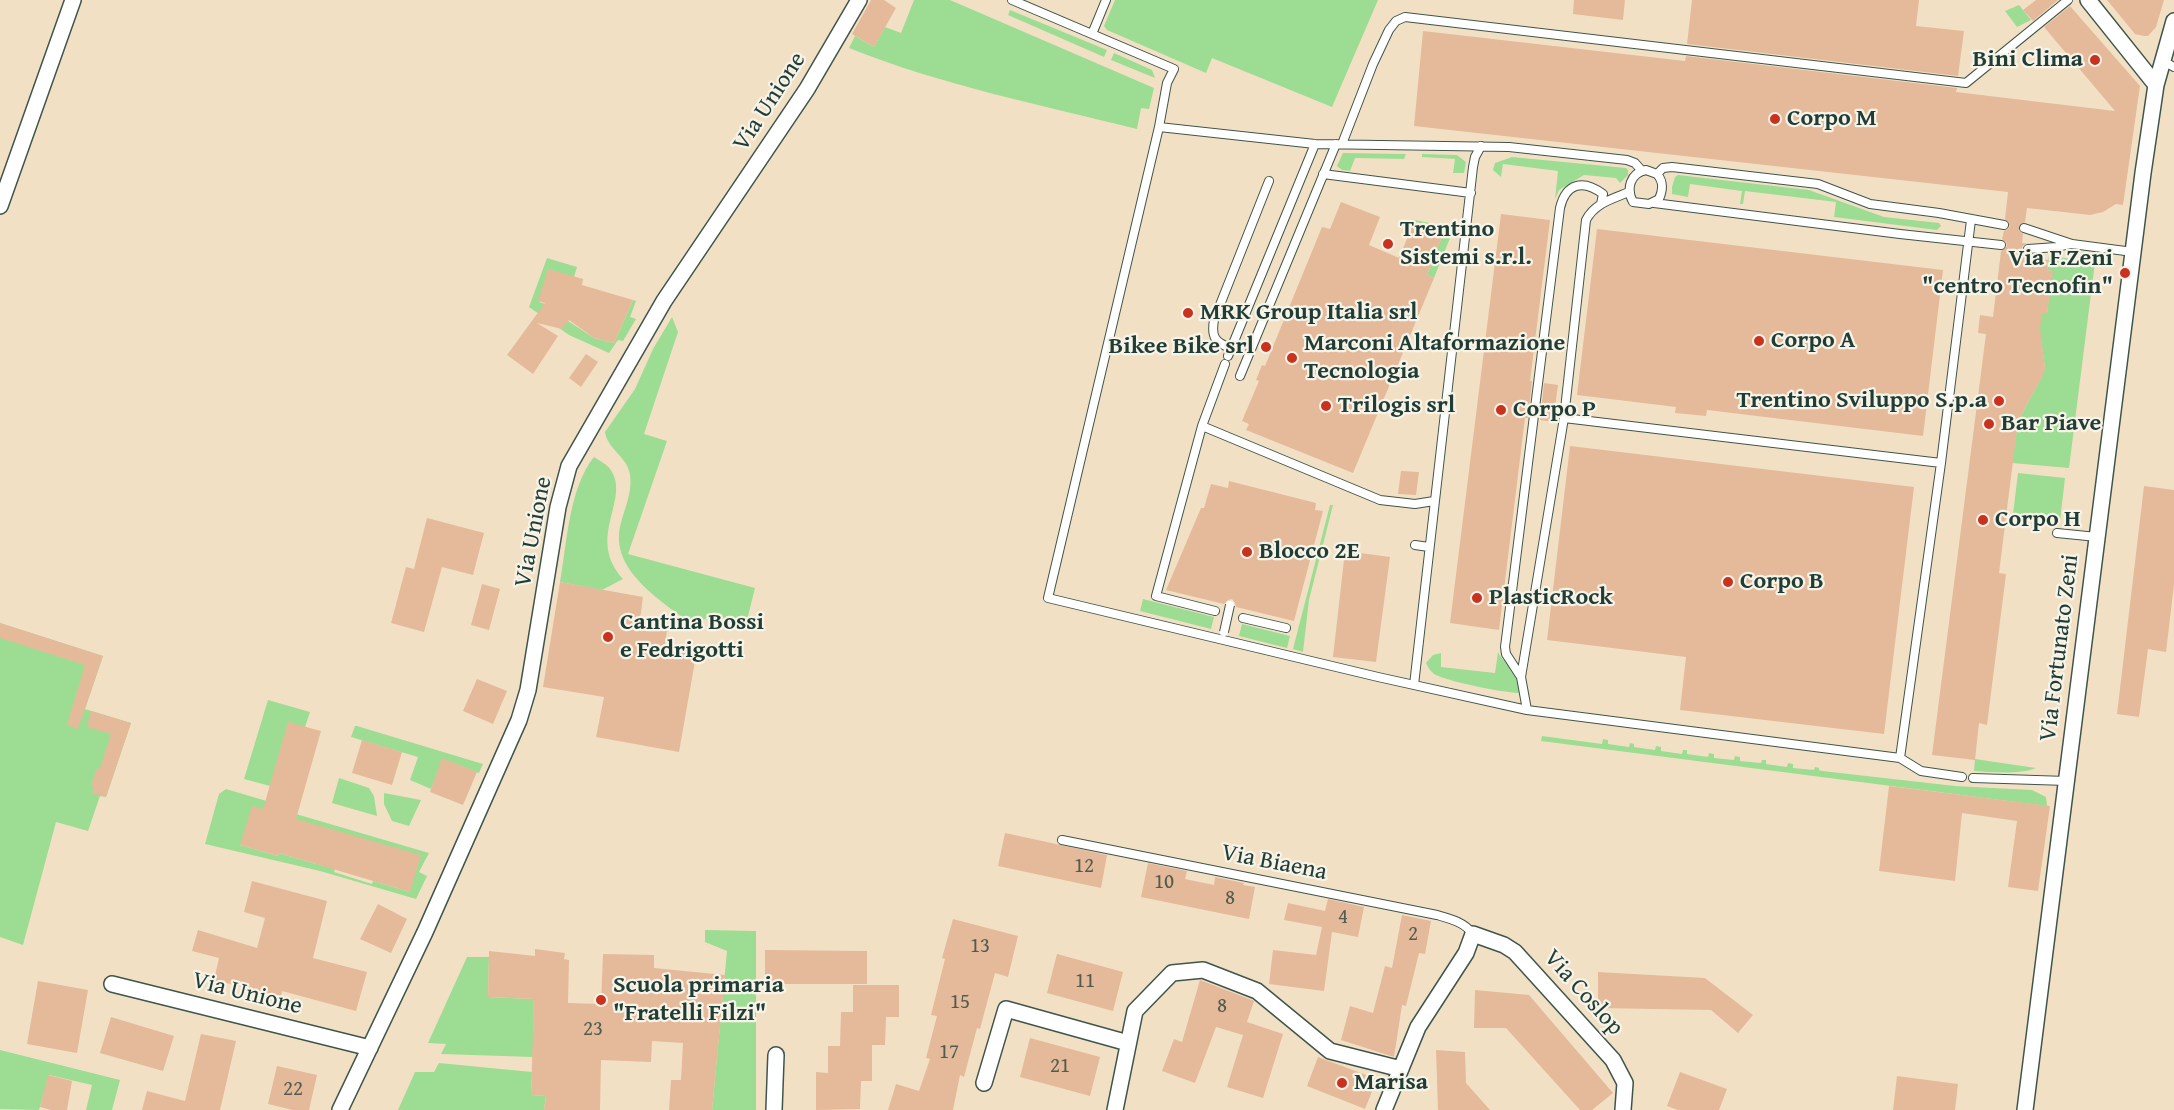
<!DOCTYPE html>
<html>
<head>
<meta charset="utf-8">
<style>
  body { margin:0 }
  canvas { display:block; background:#f2e0c4 }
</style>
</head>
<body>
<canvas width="2174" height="1110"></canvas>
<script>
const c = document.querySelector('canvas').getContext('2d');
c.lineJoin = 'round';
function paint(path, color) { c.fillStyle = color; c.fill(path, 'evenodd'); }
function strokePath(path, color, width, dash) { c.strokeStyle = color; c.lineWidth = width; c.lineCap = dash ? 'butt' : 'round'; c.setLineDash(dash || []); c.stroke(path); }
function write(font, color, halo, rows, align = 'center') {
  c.font = font + ' "Gentium Book Plus",serif'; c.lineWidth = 4.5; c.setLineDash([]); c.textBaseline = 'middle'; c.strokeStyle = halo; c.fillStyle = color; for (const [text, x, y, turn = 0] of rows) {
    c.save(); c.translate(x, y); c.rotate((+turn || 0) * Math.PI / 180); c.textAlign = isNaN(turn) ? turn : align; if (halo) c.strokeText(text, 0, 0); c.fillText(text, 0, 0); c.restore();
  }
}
paint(new Path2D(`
  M914 0H950L1154 88 1149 109 1141 108 1137 129C1041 105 941 85 849 48L855 36 874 47 885 27 901 33Z
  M1115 0H1378L1332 107 1212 58 1206 73 1107 30 1104 26Z
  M2019 5 2031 20 2017 27 2005 11Z
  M1010 10 1107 50 1104 57 1008 15Z
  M1114 53 1152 70 1155 78 1111 60Z
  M1343 153 1406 154 1404 159 1355 158 1350 171 1342 170 1337 166Z
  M1422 154 1457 155 1466 162 1464 173H1453L1455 159 1422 157Z
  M1512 157 1626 168 1628 170V175L1620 183 1616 178 1584 175 1559 190 1555 199 1558 171 1503 164 1501 177 1493 170 1495 163Z
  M1678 175 1809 190 1884 217 1939 223 1941 226 1937 230 1834 217 1836 202 1745 191 1743 204H1740L1742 191 1690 184 1688 197 1672 194V187L1675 177Z
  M1410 219 1454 228 1434 278 1427 275 1443 234Z
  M2049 256 2095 262 2069 468 2012 463 2018 421 2039 382 2045 368 2038 319 2042 313H2047L2052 271 2047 270Z
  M547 258 577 267 574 277 539 302 556 307 565 319 594 338 614 343 633 300 636 301 630 317 636 319 623 341 618 340 609 353 569 335 529 307Z
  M672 317 678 332 644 434 667 441 628 554 755 588 746 624 710 615 695 627C667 604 616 576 619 534 621 514 633 496 630 475 628 457 607 449 605 432L635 389 653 349Z
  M594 457C600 461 609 465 612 472 629 502 586 538 623 579L602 590 560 582C567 543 569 488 594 457Z
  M2018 473 2065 478 2060 521 2013 514Z
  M1330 505H1333L1309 600 1303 652 1293 649Z
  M1143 599 1214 617 1211 629 1140 611Z
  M0 623 103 656 85 709 131 723 106 797 100 796 88 831 56 822 23 945 0 937Z
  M1242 624 1290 636 1287 648 1239 636Z
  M1498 652C1504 666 1523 671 1526 686L1522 693C1508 694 1445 681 1434 674 1430 671 1428 667 1426 663L1433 655 1441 653V667L1495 673Z
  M268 700 310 712 305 727 270 786 244 779Z
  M355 726H357L483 764 479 773 443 759 431 789 410 780 418 757 351 737Z
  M1542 736 1602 744 1603 739 1608 740V744L1629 747 1630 743 1634 744V747L1655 750 1656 746 1661 747V751L1682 754 1683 750H1687V754L1708 757 1709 753 1714 754V758L1734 760 1735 756 1740 757V761L1761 763 1762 760H1766V764L1787 767 1788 763 1793 764V768L1814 770 1815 767 1819 768V770L1822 771 1955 786 2032 790 2046 797 2047 806 1541 741Z
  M1975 759 2036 768C2019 775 1992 772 1974 771Z
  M339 778 369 788 374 796 377 816 332 803Z
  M226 789 297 810 296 814 429 853 419 872 427 876 416 899 320 871 205 844 219 794ZM326 828 316 864 279 853 278 856 240 845ZM346 834 410 892 373 881 372 884 334 872Z
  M384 793 421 800 409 826 392 821 384 804Z
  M705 930 756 931V1110H712L727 951 705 942Z
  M467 957H489L488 997 534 999 533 1057 441 1054 446 1044 428 1043Z
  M0 1050 120 1080 112 1110H86L92 1085 49 1075 39 1110 0 1109Z
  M439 1063 532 1072 531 1095 546 1096 544 1110H398L415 1072H434Z`), '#9ddd93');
paint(new Path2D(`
  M871 0H884L896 8 874 47 852 34Z
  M1574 0H1625L1623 20 1573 14Z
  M1692 0H1919L1916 26 1964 31 1958 76 1687 44Z
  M2036 0H2058L2033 21 2023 10Z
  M2107 0H2164L2156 27 2148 36H2144L2135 34Z
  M2070 6 2140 86 2123 205 2116 204 2103 212 2090 215 2027 208 2025 222 2019 226V231L2023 234 2022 243H2026L2022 247 2023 253 2027 255V257L2048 260 2047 270 2053 271 2047 314 2042 313 2040 329 2045 368 2043 375 2018 421 1999 573 2006 574 1987 725 1979 723 1975 760 1932 755 1986 334 1978 333 1980 315 1993 317 2001 251 2007 246 2006 242 2002 239 2004 231 2008 229 2010 226 2005 219 2008 192 1414 126 1423 31 1685 61 1686 56 1957 88 1956 92 2115 111 2044 27Z
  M1341 202 1380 217 1369 245 1399 258 1414 222 1443 234 1427 275 1434 278 1353 473 1246 430 1249 424 1242 421 1259 381 1256 380 1262 365 1265 366 1322 227 1330 229Z
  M1501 214 1550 220 1530 381H1532L1528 418H1525L1499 630 1450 623Z
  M1597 229 1943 270 1923 436 1707 410 1706 416 1675 413 1676 407 1577 395Z
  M548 269 583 279 582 285 633 300 614 343 594 338 569 320 562 329 537 323 558 336 533 374 507 355 545 303 538 301Z
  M586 354 598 362 581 387 569 378Z
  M1544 383 1558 385 1553 422 1540 420Z
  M1570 446 1914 487 1884 734 1680 710 1686 657 1547 640Z
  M1401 471 1419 472 1416 495 1398 494Z
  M1229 481 1316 503 1315 510 1323 511 1294 621 1236 607 1235 603 1232 599 1228 600 1224 604 1166 590 1201 508H1204L1211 484 1228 488Z
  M2144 486 2174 490V585L2166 652 2148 649 2139 717 2117 714Z
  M427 518 484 533 473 575 442 567 424 632 391 623 406 567 414 569Z
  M1345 551 1390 557 1376 662 1333 657Z
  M560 582 643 597 639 627 667 631 665 644 697 650 679 752 596 737 604 697 543 687Z
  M482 584 500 589 489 630 471 625Z
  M0 623 103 656 78 729 67 725 85 665 0 638Z
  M477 679 507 691 493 724 463 711Z
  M91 711 131 723 106 797 92 793 94 787 91 786 97 768 100 769 111 734 87 727Z
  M288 722 321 731 296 819 421 855 410 892 279 853 278 856 240 845 252 806 263 809Z
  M362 740 402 752 392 785 352 773Z
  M442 758 477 772 463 805 430 792Z
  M1889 786 2050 806 2038 891 2008 887 2017 821 1962 813 1955 881 1879 871Z
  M1005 833 1107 855 1101 888 998 866Z
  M1148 863 1187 871 1185 879 1214 885 1215 877 1244 883 1243 885 1255 887 1249 919 1141 897Z
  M252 881 327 901 313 958 367 972 356 1011 282 991 281 996 214 980 219 958 192 951 198 930 257 948 265 918 244 912Z
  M1328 899 1364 907 1358 937 1332 932 1324 991 1269 984 1273 950 1316 955 1322 927 1284 920 1288 903 1325 911Z
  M378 904 407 919 391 953 360 939Z
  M1402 915 1431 921 1425 954 1419 953 1406 1006 1402 1005 1394 1057 1341 1040 1350 1006 1373 1013 1385 966 1392 968Z
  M953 919 1018 936 1008 977 995 973 980 1029 977 1028 964 1077 960 1075 953 1110H888L896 1084 919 1091 930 1059 926 1058 937 1016 931 1015 945 959 942 958Z
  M535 949 565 953 564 959 569 960 568 1003 601 1004 603 954 654 955V968L725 975 712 1110H669L671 1080H681L683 1043 652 1041 651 1062 601 1060 600 1110H544L546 1096 531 1095 534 999 488 997 489 951 535 956Z
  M765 950 867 951V984H765Z
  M1057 954 1123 972 1113 1011 1047 993Z
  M1598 972 1705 978 1753 1015 1738 1033 1711 1010 1598 1008Z
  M1200 980 1252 1000 1254 1001 1247 1022 1283 1034 1263 1098 1227 1087 1243 1035 1216 1027 1195 1083 1162 1071 1174 1039 1182 1042Z
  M38 981 88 990 77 1053 27 1044Z
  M853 985H899V1017H886L885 1045H872V1081H861L860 1109 816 1110V1072L828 1073V1046H840L841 1012H853Z
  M1475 990 1529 995 1613 1093 1592 1110H1580L1506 1028H1474Z
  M111 1017 174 1036 163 1071 100 1053Z
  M201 1034 236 1041 220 1110H142L147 1091 185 1101Z
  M1030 1038 1100 1057 1090 1096 1020 1077Z
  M1436 1050 1465 1052 1466 1083 1490 1110H1438Z
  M1318 1057 1377 1079 1365 1109 1307 1086Z
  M277 1066 317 1075 309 1110H293L268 1104Z
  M1680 1072 1727 1089 1719 1110H1678L1667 1106Z
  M48 1075 72 1081 67 1110H51L40 1107Z
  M1897 1076 1958 1084 1955 1110H1893Z`), '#e5ba9a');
const service = new Path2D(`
  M1012 0 1174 69 1167 83 1159 127
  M1092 34 1106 0
  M2163 61 2174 67
  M1342 144 1373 64 1389 30 1396 21 1405 17 1966 83 2068 0
  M1646 170 1657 174C1664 182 1663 190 1659 199L1649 204 1633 202C1626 189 1630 173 1646 170Z
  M1642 171 1635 163 1627 160 1509 147 1315 144 1159 127 1048 598 1378 677 1527 710 1900 758 1921 771 1962 777
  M1323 174 1471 193
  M1657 174 1663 168 1672 167 1818 184 1870 204 1939 213 2004 225
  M1654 203 1900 234 2001 245
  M2024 228 2072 244 2133 252
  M2028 249 2057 247 2070 244
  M1230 348C1215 342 1211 337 1214 320L1269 181
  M1228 356 1315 144
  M1225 364 1202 426 1380 500 1415 504 1434 501
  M1240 376 1336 144
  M1564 418 1941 463
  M1202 426 1156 596 1215 611
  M2057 533 2097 537
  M1415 545 1429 547
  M1243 618 1286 628
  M1521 677 1506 654 1505 647 1560 208C1566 183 1583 179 1603 194L1601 204
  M1414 685 1473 167 1475 157 1481 146
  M1527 710 1521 677 1564 418 1586 220C1595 203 1612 199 1629 192
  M1900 758 1941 463 1971 220
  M1973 778 2067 781
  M1062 840 1437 915C1451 919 1464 922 1473 934`);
const minor = new Path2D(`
  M2088 0 2156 85
  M0 206 73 0
  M112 984 370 1048
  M984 1083 1006 1009 1128 1043
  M340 1110 425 932 519 720 528 690 558 507 569 466 664 301 807 89 859 0
  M774 1110 776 1055
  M1115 1110 1135 1011 1172 973 1203 970 1257 991 1330 1051 1401 1069
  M1384 1110 1418 1027 1466 953 1473 934 1504 945 1515 952 1613 1060 1625 1083 1623 1110
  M2025 1110 2143 173 2156 85 2174 21`);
strokePath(service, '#3f554a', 10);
strokePath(minor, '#3f554a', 18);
strokePath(service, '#fff', 8);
strokePath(minor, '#fff', 15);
const serviceBridge = new Path2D(`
  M1224 632 1230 605`);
strokePath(serviceBridge, '#3f554a', 10, []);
strokePath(serviceBridge, '#fff', 8);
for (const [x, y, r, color] of [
  [2095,60,6,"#c8321e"],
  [1775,119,6,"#c8321e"],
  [1388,244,6,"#c8321e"],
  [2125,273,6,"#c8321e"],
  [1188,313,6,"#c8321e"],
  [1759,341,6,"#c8321e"],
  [1266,347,6,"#c8321e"],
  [1292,358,6,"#c8321e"],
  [1999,401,6,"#c8321e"],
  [1326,406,6,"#c8321e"],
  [1501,410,6,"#c8321e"],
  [1989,424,6,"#c8321e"],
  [1983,520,6,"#c8321e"],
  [1247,552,6,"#c8321e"],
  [1728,582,6,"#c8321e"],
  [1477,598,6,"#c8321e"],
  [608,637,6,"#c8321e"],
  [601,1000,6,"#c8321e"],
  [1342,1083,6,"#c8321e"]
]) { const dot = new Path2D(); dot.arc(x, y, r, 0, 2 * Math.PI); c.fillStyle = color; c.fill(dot); strokePath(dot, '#f7f3e8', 2); }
write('21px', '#505c4e', null, [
  ["12",1084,867],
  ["10",1164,883],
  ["8",1230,899],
  ["4",1343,918],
  ["2",1413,935],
  ["13",980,947],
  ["11",1085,982],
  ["15",960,1003],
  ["8",1222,1007],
  ["23",593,1030],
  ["17",949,1053],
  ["21",1060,1067],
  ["22",293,1090]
]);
write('bold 24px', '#1f3d34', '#f7f3e8', [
  ["Bini Clima",2083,60,"right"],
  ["Corpo M",1787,119],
  ["Trentino",1400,230],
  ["Sistemi s.r.l.",1400,258],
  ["Via F.Zeni",2113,259,"right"],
  ["\"centro Tecnofin\"",2113,287,"right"],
  ["MRK Group Italia srl",1200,313],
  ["Corpo A",1771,341],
  ["Marconi Altaformazione",1304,344],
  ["Tecnologia",1304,372],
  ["Bikee Bike srl",1254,347,"right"],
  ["Trentino Sviluppo S.p.a",1987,401,"right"],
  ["Trilogis srl",1338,406],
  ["Corpo P",1513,410],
  ["Bar Piave",2001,424],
  ["Corpo H",1995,520],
  ["Blocco 2E",1259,552],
  ["Corpo B",1740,582],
  ["PlasticRock",1489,598],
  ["Cantina Bossi",620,623],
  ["e Fedrigotti",620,651],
  ["Scuola primaria",613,986],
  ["\"Fratelli Filzi\"",613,1014],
  ["Marisa",1354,1083]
], 'left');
write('24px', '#1f3d34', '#f7f3e8', [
  ["Via Unione",770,102,-57],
  ["Via Unione",534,532,-79],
  ["Via Fortunato Zeni",2060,648,-83],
  ["Via Biaena",1274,863,11],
  ["Via Coslop",1583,993,48],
  ["Via Unione",247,994,14]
]);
</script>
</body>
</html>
